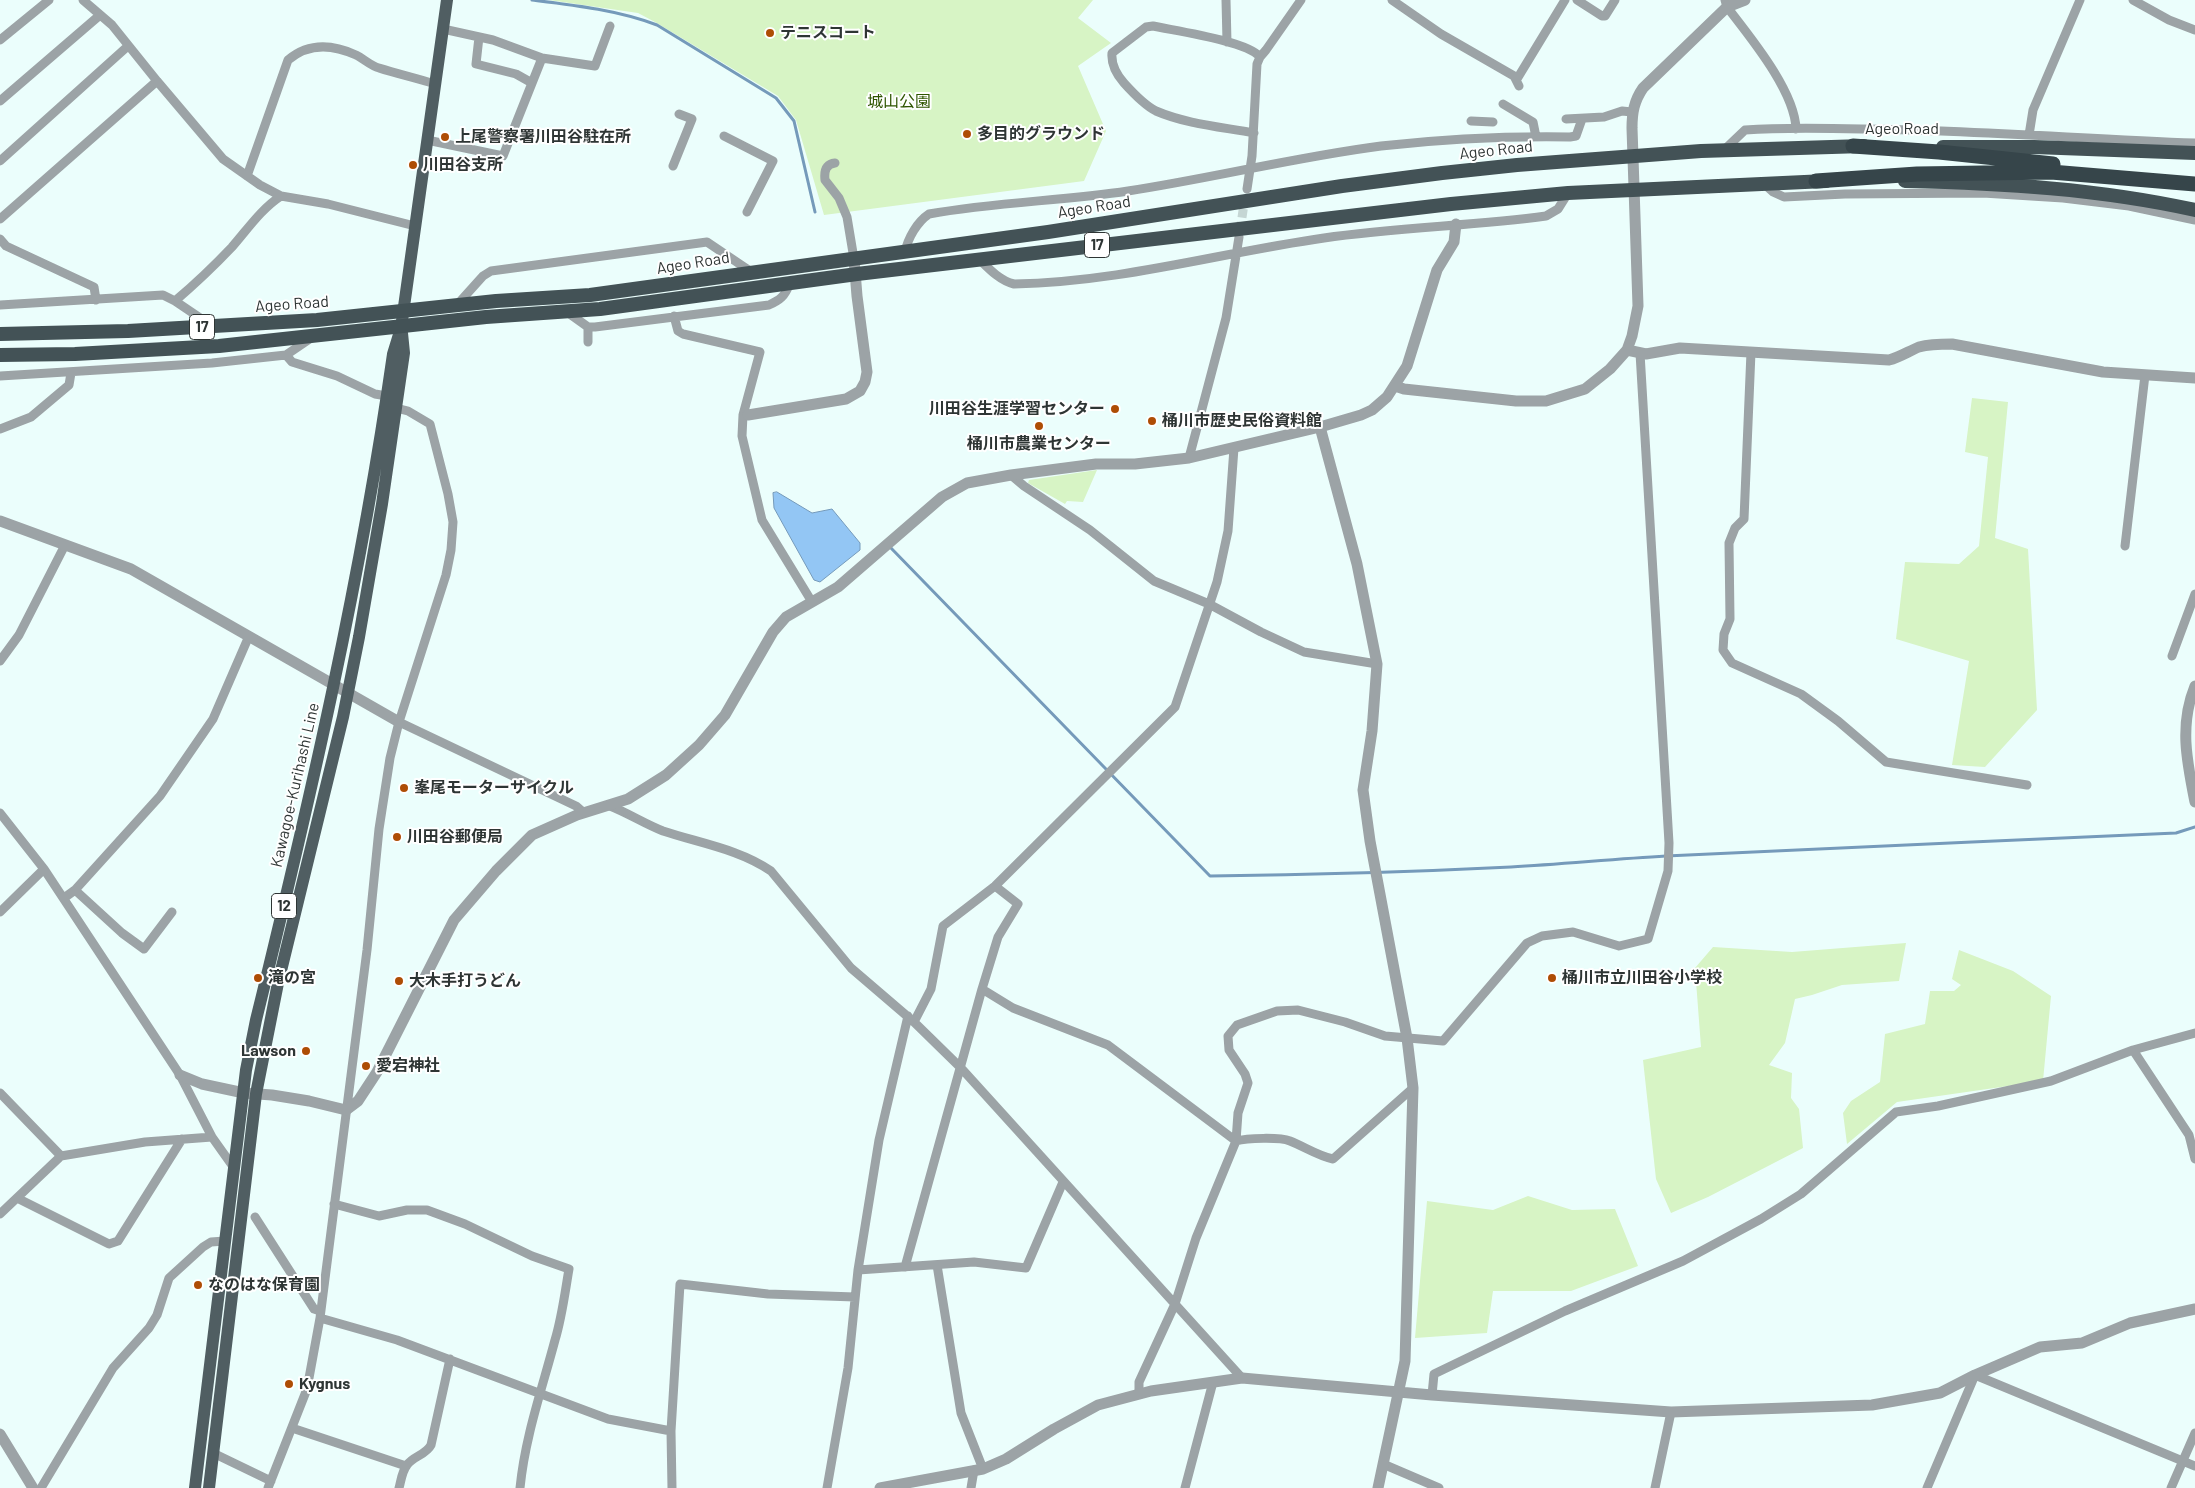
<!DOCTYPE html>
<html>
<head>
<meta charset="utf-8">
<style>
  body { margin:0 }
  canvas { display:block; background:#ebfefc }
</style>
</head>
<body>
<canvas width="2195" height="1488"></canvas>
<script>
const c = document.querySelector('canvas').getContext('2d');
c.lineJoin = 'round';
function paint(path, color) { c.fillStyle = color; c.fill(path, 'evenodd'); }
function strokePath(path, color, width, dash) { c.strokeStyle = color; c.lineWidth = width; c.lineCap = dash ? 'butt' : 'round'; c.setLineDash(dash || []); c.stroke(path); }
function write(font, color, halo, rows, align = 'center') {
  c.font = font + ' Barlow,"Noto Sans JP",sans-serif'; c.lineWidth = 4; c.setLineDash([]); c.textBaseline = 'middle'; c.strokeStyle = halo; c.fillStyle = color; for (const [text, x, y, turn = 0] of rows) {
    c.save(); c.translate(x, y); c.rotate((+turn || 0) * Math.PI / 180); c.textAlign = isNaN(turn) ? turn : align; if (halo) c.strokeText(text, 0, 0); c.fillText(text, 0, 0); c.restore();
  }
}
paint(new Path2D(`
  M549 0H1093L1078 18 1111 43 1078 66 1106 131 1084 181 824 215 796 120 778 96 655 22 638 13Z
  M1972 398 2008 402 1995 538 2028 549 2037 710 1985 767 1952 765 1969 661 1896 639 1905 562 1959 564 1979 546 1988 457 1965 452Z
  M1097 470 1083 502 1067 501 1065 504 1028 483 1029 480Z
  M1906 943 1899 981 1842 985 1812 995 1795 999 1785 1043 1769 1065 1792 1073 1791 1098 1799 1109 1803 1148 1708 1197 1671 1213 1656 1179 1643 1060 1701 1047 1695 968 1713 947 1792 952Z
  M1959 950 2013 971 2051 996 2043 1081 1897 1102 1847 1144 1843 1113 1851 1101 1880 1082 1885 1034 1925 1024 1930 991H1954L1961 985 1952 979Z
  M1528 1196 1572 1210 1615 1209 1638 1266 1571 1291H1493L1487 1333 1415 1338 1427 1201 1493 1210Z`), '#d7f4c5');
const water = new Path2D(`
  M777 492 812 513 832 509 860 543V550L820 582 814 580 774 508 773 493Z`);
paint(water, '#93c6f4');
strokePath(water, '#759aba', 1);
strokePath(new Path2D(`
  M532 0C573 5 618 10 657 25L776 98 794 121 815 212
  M890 547 1210 876C1310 875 1411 872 1511 867 1563 864 1614 859 1666 856 1836 847 2006 841 2176 833L2195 827`), '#759aba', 3);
strokePath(new Path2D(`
  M1240 231 1245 197`), '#c5d6d4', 9, [9, 4.5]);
strokePath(new Path2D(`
  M83 0 112 25 157 81 223 159 260 185 281 196 328 204 415 226
  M1226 0 1227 42
  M1392 0 1441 34 1514 76 1519 86
  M1577 0 1602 16H1605L1615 0
  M1725 0 1727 7C1750 37 1795 91 1796 129
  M2133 0 2169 20 2195 30
  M443 29 493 40 542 58 595 66 610 26
  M479 37 476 64 516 74 532 83
  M0 40 49 0
  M1517 79 1565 0
  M0 101 100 15
  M1503 104 1533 122 1536 137
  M1566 119 1604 117 1622 111 1632 112
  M1471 121 1493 122
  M1254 133C1222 127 1186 124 1156 111 1144 105 1133 93 1124 83 1117 75 1111 64 1112 53L1146 27 1153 26C1176 31 1247 41 1260 57
  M2029 135 2033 110 2080 0
  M724 136 773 161 747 212
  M427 140 503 156 542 58
  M1724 150 1745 130C1784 127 1824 128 1862 129 1973 130 2084 139 2195 143
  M0 161 128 46
  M835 163C826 164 824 171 825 180L839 198 847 217 854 259
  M673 166 692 119 679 114
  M247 176 288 60C308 43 332 44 356 55 364 59 371 66 379 68 398 74 416 78 435 84
  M1763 183 1773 192 1784 197 1845 194 1983 193 2063 198 2129 206 2195 220
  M1247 189 1252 156 1257 64 1260 57 1266 50 1301 0
  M0 219 157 81
  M0 239 6 246 94 287 96 300
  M905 252C908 238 917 222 929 214 995 202 1062 201 1128 191 1213 178 1296 157 1381 146 1444 139 1507 136 1570 137L1576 136 1582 119
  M981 261C990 270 1001 281 1014 284 1121 282 1219 253 1324 238 1398 227 1473 226 1546 216L1558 209 1568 193
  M175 301 212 326
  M0 305 163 295 175 301C195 284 214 266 232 247 247 230 261 209 281 196
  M456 306 483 276 491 271 707 242 750 271
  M567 312 588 327H595L769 305C780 300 785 296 789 285
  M674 316 678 331 683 334 760 352 743 415 742 436 762 520 812 602
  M588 327V342
  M1751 352 1744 519 1735 528 1729 543 1730 619 1724 634 1723 650 1732 663 1801 694 1838 721 1886 762 2027 785
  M286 355 292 362 337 376 375 394 387 396
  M0 376 212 363 286 355 311 338
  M0 429 31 417 69 385 71 373
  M1189 458 1226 318 1239 237
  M1011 475 1024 486 1090 530 1154 581 1209 604 1261 632 1304 652 1377 664
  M2125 546 2145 375
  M2172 656 2195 594
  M0 661 19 635 65 545
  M399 722 576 806 584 813
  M610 806C628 813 645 824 663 831 699 843 739 849 771 871L851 968 914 1022 961 1068 1242 1378
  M0 813 44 869 180 1075 212 1137 234 1168
  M75 890 122 933 144 949 172 912
  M64 898 75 890 160 796 213 719 249 636
  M0 912 44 869
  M982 989 1013 1008 1108 1045 1236 1141C1247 1138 1280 1137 1290 1141 1305 1147 1318 1156 1333 1159L1413 1088
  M914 1022 931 989 943 926 995 886 1175 707 1217 582 1228 531 1234 448
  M2133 1050 2189 1135 2195 1159
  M0 1093 61 1156
  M17 1198 109 1244 118 1241 182 1139
  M334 1204 379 1216 407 1210H427L465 1224 532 1256 569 1269C565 1292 562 1317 555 1340 542 1389 525 1437 520 1488
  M0 1214 61 1156 145 1142 212 1137
  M255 1217 314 1309 320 1311
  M937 1265 961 1413 983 1469
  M905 1267 982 989 998 937 1018 904 995 886
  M858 1270 974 1262 1026 1268 1063 1182
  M320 1318 397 1340 608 1419 671 1431
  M1139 1394V1382L1175 1304 1196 1238 1236 1141 1238 1113 1248 1083 1245 1074 1229 1050 1228 1036 1237 1025 1277 1011 1298 1010 1345 1022 1385 1036 1443 1041 1527 943 1542 936 1573 932 1619 946 1648 939 1668 871 1669 843 1640 353
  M1432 1395 1434 1374 1565 1311 1683 1261 1761 1219 1801 1194 1896 1112 1938 1106 2051 1081 2133 1050 2195 1033
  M292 1428 406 1466
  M213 1453 271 1481
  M1383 1464 1439 1488
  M41 1488 113 1368 149 1328 157 1315 169 1278 203 1247 211 1242 225 1241
  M268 1488 307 1389 320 1318 367 950 379 829 390 758 399 722 446 575 451 550 453 522 448 494 430 424 408 411 396 408
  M399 1488C401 1481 402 1471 407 1465 413 1456 426 1455 431 1445L450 1359
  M672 1488 671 1431 680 1284 768 1294 855 1297
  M827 1488 848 1368 858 1270 879 1140 908 1016
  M971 1488 974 1470
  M1185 1488 1213 1382
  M1655 1488 1671 1412
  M1927 1488 1975 1375 2195 1466
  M2171 1488 2195 1433`), '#9ca3a6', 9);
strokePath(new Path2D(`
  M1627 350 1646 354 1680 348 1889 360C1900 357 1909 351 1919 347 1930 344 1941 344 1952 344L2103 372 2195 378
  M1395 386 1404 389 1516 401H1546L1585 389 1610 369 1627 350 1632 336 1638 306 1632 128C1632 113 1634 101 1643 88L1727 7 1745 0
  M748 415 846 399 860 391 865 382 867 372 857 296 854 259
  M1320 427 1357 564 1377 664 1372 731 1363 790 1370 841 1407 1038 1413 1088 1405 1361 1378 1488
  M0 521 131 569 399 722
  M2195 686C2179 725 2187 762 2195 802
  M180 1075 202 1084 244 1093 272 1095 309 1101 346 1110 358 1101 377 1072 454 920 496 871 532 835 577 815 628 799 666 775 699 745 725 715 773 632 786 617 838 587 942 497 967 483 1011 475 1096 464H1135L1189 458 1320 427 1361 415 1372 410 1387 397 1407 366 1437 270 1454 242 1456 224
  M0 1434 33 1488
  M880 1488 983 1469 1006 1459 1054 1429 1098 1405 1151 1391 1242 1378 1432 1395 1671 1412 1872 1405 1940 1393 1975 1375 2040 1347 2082 1343 2130 1323 2195 1309`), '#9ca3a6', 11);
strokePath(new Path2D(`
  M195 1488 246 1070 256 1020C310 800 361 579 393 354L401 328 447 0
  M209 1488 256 1094 278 983 343 717 359 637 382 504 404 353 402 333`), '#505e62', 12);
strokePath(new Path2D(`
  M1943 147H2034L2195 153
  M1905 181C2002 183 2100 189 2195 210
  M0 334 128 331 317 320 496 301 590 295 1048 232 1342 186 1442 173 1517 165 1701 151 1864 146
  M0 355 75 354 219 346 486 317 600 309 857 274 1451 204 1568 193 1826 181`), '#435256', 14);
strokePath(new Path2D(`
  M1853 146 1939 152 2053 164
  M1816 181 1917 174 2051 172 2195 184`), '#36454a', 15);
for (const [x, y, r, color] of [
  [770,33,5,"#ae4d05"],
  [967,134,5,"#ae4d05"],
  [445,137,5,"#ae4d05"],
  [413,165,5,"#ae4d05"],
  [1115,409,5,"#ae4d05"],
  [1152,421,5,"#ae4d05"],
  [1039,426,5,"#ae4d05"],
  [404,788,5,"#ae4d05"],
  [397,837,5,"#ae4d05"],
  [258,978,5,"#ae4d05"],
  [1552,978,5,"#ae4d05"],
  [399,981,5,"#ae4d05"],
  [306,1051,5,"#ae4d05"],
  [366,1066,5,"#ae4d05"],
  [198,1285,5,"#ae4d05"],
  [289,1384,5,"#ae4d05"]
]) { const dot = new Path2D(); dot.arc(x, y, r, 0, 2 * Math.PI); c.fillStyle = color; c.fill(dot); strokePath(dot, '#fff', 2); }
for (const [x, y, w] of [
  [1097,245,25],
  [202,327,25],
  [284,906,25]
]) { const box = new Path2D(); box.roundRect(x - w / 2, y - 12.5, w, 25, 4); c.fillStyle = '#fff'; c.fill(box); strokePath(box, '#2e3534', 1); }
write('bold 15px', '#2e3534', null, [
  ["17",1097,245],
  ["17",202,327],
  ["12",284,906]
]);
write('bold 16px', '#2e3534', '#fff', [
  ["テニスコート",780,33],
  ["多目的グラウンド",977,134],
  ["上尾警察署川田谷駐在所",455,137],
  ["川田谷支所",423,165],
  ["川田谷生涯学習センター",1105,409,"right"],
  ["桶川市歴史民俗資料館",1162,421],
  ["桶川市農業センター",1039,444,"center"],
  ["峯尾モーターサイクル",414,788],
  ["川田谷郵便局",407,837],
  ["滝の宮",268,978],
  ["桶川市立川田谷小学校",1562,978],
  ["大木手打うどん",409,981],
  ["Lawson",296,1051,"right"],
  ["愛宕神社",376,1066],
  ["なのはな保育園",208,1285],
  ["Kygnus",299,1384]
], 'left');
write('16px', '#2e5500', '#fff', [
  ["城山公園",899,102]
]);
write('16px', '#2e3534', '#fff', [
  ["Ageo Road",1902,129],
  ["Ageo Road",1496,150,-6],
  ["Ageo Road",1094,207,-9],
  ["Ageo Road",693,263,-9],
  ["Ageo Road",292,304,-4],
  ["Kawagoe-Kurihashi Line",295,785,-77]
]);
</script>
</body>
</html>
